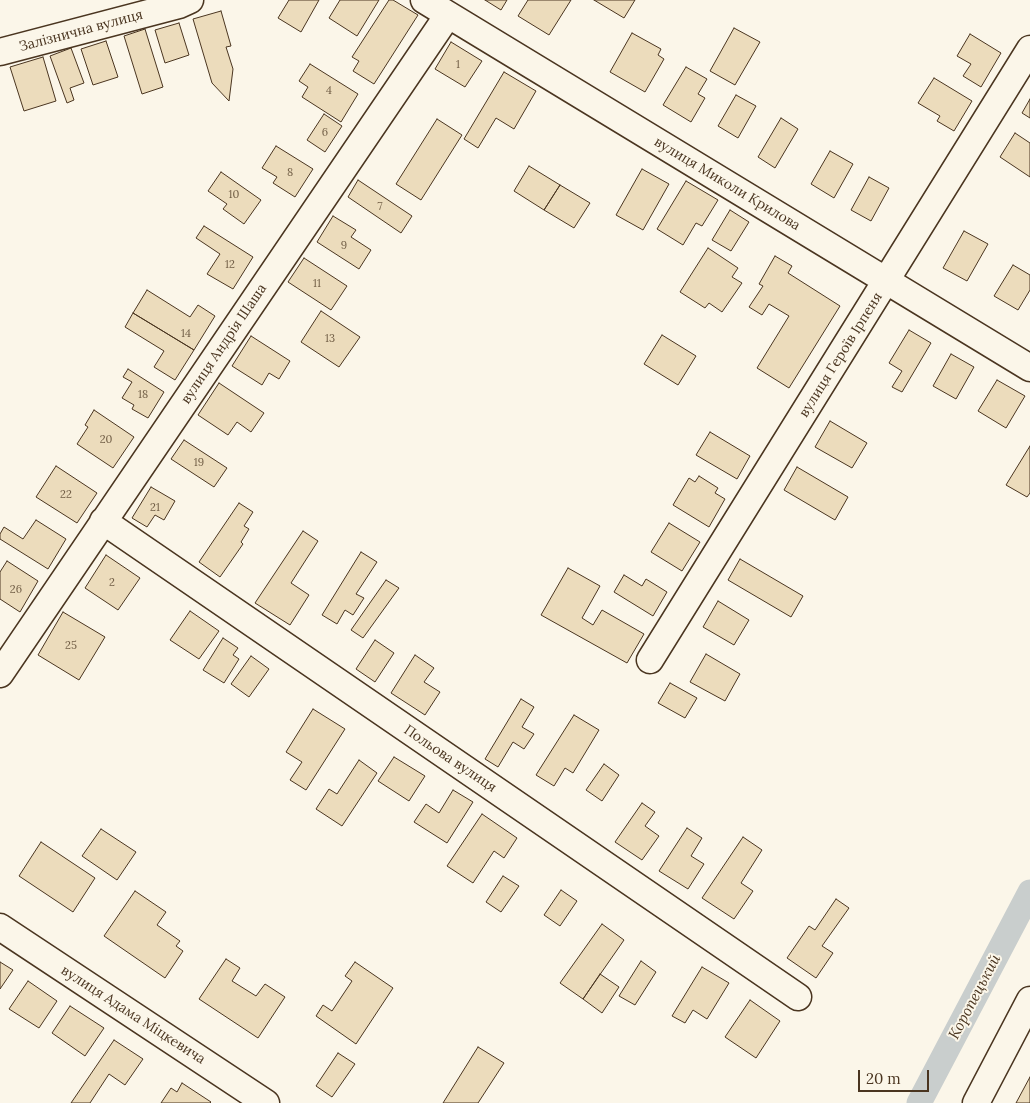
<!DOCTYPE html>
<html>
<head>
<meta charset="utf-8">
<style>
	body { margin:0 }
	#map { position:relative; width:1030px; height:1103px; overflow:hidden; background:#fbf6e9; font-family:Lora,serif }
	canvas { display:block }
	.scale { position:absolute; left:858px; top:1070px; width:71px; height:22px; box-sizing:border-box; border:2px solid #4a3520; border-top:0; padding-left:6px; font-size:15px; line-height:18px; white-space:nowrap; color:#4a3520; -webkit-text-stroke:4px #fbf6e9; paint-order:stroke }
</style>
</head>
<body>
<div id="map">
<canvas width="1030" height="1103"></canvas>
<div class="scale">20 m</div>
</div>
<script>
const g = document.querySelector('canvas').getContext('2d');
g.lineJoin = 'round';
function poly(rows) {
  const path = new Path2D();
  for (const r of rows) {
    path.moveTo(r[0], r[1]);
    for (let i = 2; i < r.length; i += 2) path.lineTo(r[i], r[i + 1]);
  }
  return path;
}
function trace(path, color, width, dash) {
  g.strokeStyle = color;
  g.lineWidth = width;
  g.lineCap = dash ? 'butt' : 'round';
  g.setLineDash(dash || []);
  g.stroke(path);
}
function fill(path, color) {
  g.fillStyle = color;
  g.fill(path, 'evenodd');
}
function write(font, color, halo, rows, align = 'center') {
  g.font = font + ' Lora,serif';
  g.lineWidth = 4;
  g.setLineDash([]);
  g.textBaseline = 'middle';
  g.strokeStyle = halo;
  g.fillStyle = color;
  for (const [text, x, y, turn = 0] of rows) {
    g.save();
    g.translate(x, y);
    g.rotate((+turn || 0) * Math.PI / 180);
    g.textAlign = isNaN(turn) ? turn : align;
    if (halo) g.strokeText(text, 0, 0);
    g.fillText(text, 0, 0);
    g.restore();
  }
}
trace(poly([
	[919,1103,1030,892]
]), '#c9cecd', 25);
const building = poly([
	[289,0,319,0,301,32,278,18,289,0],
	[340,0,379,0,357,36,329,18,340,0],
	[389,0,393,0,418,15,374,84,353,71,359,61,352,57,389,0],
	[485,0,507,0,501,10,485,0],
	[528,0,571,0,549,35,518,16,528,0],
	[594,0,635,0,624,18,594,0],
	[221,11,231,46,226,47,233,69,229,101,212,83,193,19,221,11],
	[179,23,189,55,165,63,155,30,179,23],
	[734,28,760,42,735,85,710,71,734,28],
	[145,29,163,87,142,94,124,36,145,29],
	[632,33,661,49,658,55,664,59,645,92,610,72,632,33],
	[970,34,1001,53,981,87,963,76,971,64,957,56,970,34],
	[106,41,118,77,93,85,81,49,106,41],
	[451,42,482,61,465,87,435,69,451,42],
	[71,48,84,83,70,88,74,100,67,103,50,56,71,48],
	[43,57,56,101,24,111,10,67,43,57],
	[310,64,358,94,341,122,302,97,308,87,299,81,310,64],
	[686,67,707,79,698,94,705,98,691,122,663,105,686,67],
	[504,72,536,91,514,129,496,118,478,148,464,139,504,72],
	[934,78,972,101,954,131,937,121,940,116,918,103,934,78],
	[736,95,756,106,738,138,718,126,736,95],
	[1030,99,1030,118,1022,113,1030,99],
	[324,114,342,126,325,152,307,140,324,114],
	[781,118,798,129,775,168,758,157,781,118],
	[437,119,462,135,421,200,396,184,437,119],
	[1015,133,1030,143,1030,177,1000,157,1015,133],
	[276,146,313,169,295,197,273,183,277,177,262,168,276,146],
	[830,151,853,164,834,198,811,184,830,151],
	[529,166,560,185,544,210,514,191,529,166],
	[642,169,669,184,643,230,616,215,642,169],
	[221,172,261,200,244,224,223,209,227,204,208,191,221,172],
	[869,177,889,188,871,221,851,210,869,177],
	[358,180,412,216,401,233,348,197,358,180],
	[686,181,718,200,702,226,696,223,683,245,657,229,686,181],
	[560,185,590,203,574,228,544,210,560,185],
	[730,210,749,222,731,251,712,240,730,210],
	[333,216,356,230,351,237,371,250,359,269,317,242,333,216],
	[204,226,253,257,233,289,207,274,220,254,196,238,204,226],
	[964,231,988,244,967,281,943,268,964,231],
	[708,248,738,268,732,277,742,283,722,312,709,303,705,308,680,292,708,248],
	[775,256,792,266,788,273,840,306,789,388,757,368,789,316,769,304,762,315,749,307,763,286,759,284,775,256],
	[304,258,347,286,331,310,288,282,304,258],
	[1013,265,1030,275,1030,290,1018,310,994,296,1013,265],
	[147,290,190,317,198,305,215,316,194,350,133,313,147,290],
	[321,311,360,337,339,367,301,342,321,311],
	[133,313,194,350,175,380,154,367,164,351,125,327,133,313],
	[909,330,931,343,902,392,892,387,902,371,889,363,909,330],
	[662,335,696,356,678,385,644,364,662,335],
	[251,336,290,361,279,379,269,373,262,385,232,366,251,336],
	[951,354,974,367,956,399,933,386,951,354],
	[128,369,164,392,148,418,132,409,134,405,122,398,132,382,123,377,128,369],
	[997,380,1025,396,1006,428,978,411,997,380],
	[219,383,264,413,251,432,237,422,228,435,198,415,219,383],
	[94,410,134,437,113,468,77,444,88,427,85,425,94,410],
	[830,421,867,443,852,468,815,447,830,421],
	[710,432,750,456,737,479,696,455,710,432],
	[184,440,227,468,214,487,171,459,184,440],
	[1030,446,1030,493,1027,497,1006,485,1030,446],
	[56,466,97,493,77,523,36,497,56,466],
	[797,467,848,497,835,520,784,490,797,467],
	[699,476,718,488,715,493,725,499,709,527,673,505,689,478,695,482,699,476],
	[151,487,175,501,164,520,155,515,147,527,132,518,151,487],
	[239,503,253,512,244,526,249,529,241,542,243,544,220,577,199,562,239,503],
	[36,520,66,539,48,569,0,539,0,534,4,527,23,539,36,520],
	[669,523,700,542,682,571,651,552,669,523],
	[303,531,318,541,291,583,309,595,290,625,255,603,303,531],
	[361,552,377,562,356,594,364,598,353,615,345,610,337,624,322,615,361,552],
	[106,555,140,578,118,610,85,588,106,555],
	[740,559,803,596,791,617,728,580,740,559],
	[7,561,38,581,20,612,0,599,0,572,7,561],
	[568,568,600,586,582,618,593,625,602,610,644,634,627,663,541,615,568,568],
	[624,575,642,586,646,579,667,592,653,616,614,592,624,575],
	[386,580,399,588,363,638,351,630,386,580],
	[718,601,749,620,734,645,703,627,718,601],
	[190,611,219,631,199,659,170,640,190,611],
	[63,612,105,637,79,680,38,655,63,612],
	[223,638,238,648,233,655,239,659,224,683,203,670,223,638],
	[375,640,394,653,375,682,356,669,375,640],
	[706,654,740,674,725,701,690,682,706,654],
	[415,655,434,668,424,682,440,692,425,715,391,693,415,655],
	[251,656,269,669,249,697,231,684,251,656],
	[670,683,697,698,685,718,658,703,670,683],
	[521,699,534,707,522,727,534,734,524,749,513,742,498,767,485,759,521,699],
	[313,709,345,729,306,790,290,780,302,762,286,752,313,709],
	[574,715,599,730,573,773,565,768,554,786,536,775,574,715],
	[394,757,425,776,409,801,378,781,394,757],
	[359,760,377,773,342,826,316,809,329,789,337,794,359,760],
	[604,764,619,775,602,801,586,790,604,764],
	[453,790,473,802,447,843,414,822,426,804,439,813,453,790],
	[642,803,655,812,645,826,659,836,642,860,615,842,642,803],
	[482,814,517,838,504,858,494,851,473,883,447,866,482,814],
	[687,828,702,838,691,856,704,864,688,889,659,871,687,828],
	[101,829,136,852,117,880,82,856,101,829],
	[743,837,762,850,741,883,753,891,734,919,702,898,743,837],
	[41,842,95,878,73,912,19,876,41,842],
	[503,876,519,886,501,912,486,902,503,876],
	[561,890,577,901,560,926,544,915,561,890],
	[135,891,166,912,157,925,180,941,176,946,183,951,165,978,104,936,135,891],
	[836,899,849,908,822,946,833,953,816,978,787,958,809,926,815,930,836,899],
	[602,924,624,940,583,999,560,983,602,924],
	[226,959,240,968,232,981,256,996,265,984,285,997,258,1038,199,999,226,959],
	[641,961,656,972,635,1005,619,996,641,961],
	[0,962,13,970,0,989,0,962],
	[355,962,393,988,356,1044,316,1016,323,1005,332,1011,352,981,345,976,355,962],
	[702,967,729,983,707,1019,693,1010,685,1023,672,1016,702,967],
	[600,974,619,987,602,1013,583,999,600,974],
	[28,981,57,1001,39,1028,9,1009,28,981],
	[750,1000,780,1021,756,1058,725,1037,750,1000],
	[70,1006,104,1028,85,1056,52,1033,70,1006],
	[114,1040,143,1059,125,1085,109,1074,90,1103,71,1103,114,1040],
	[478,1047,504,1063,478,1103,443,1103,478,1047],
	[338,1053,355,1064,332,1097,316,1086,338,1053],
	[1030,1077,1030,1103,1016,1103,1030,1077],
	[182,1083,211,1102,210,1103,161,1103,171,1088,177,1092,182,1083]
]);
fill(building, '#ecdcbc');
trace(building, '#4a3520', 1);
const minor = poly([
	[424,0,1030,368],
	[0,52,179,5,190,0],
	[103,521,798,997],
	[650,660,1030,49],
	[0,674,448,15],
	[0,927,266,1103],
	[976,1103,1030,1000]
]);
trace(minor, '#4a3520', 29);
trace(minor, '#fbf6e9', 26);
write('11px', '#725f47', null, [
	["1",458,65],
	["4",329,91],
	["6",325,133],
	["8",290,173],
	["10",234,195],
	["7",380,207],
	["9",344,246],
	["12",230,265],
	["11",317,284],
	["14",186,334],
	["13",330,339],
	["18",143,395],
	["20",106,440],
	["19",199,463],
	["22",66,495],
	["21",155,508],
	["2",112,583],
	["26",16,590],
	["25",71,646]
]);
write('14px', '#4a3520', '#fbf6e9', [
	["Залізнична вулиця",81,31,-15],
	["вулиця Миколи Крилова",727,184,31],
	["вулиця Андрія Шаша",224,344,-56],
	["вулиця Героїв Ірпеня",841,355,-58],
	["Польова вулиця",450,759,34],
	["вулиця Адама Міцкевича",133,1015,33]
]);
write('italic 15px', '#4a3520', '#fbf6e9', [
	["Коропецький",975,997,-62]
]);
</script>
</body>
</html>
